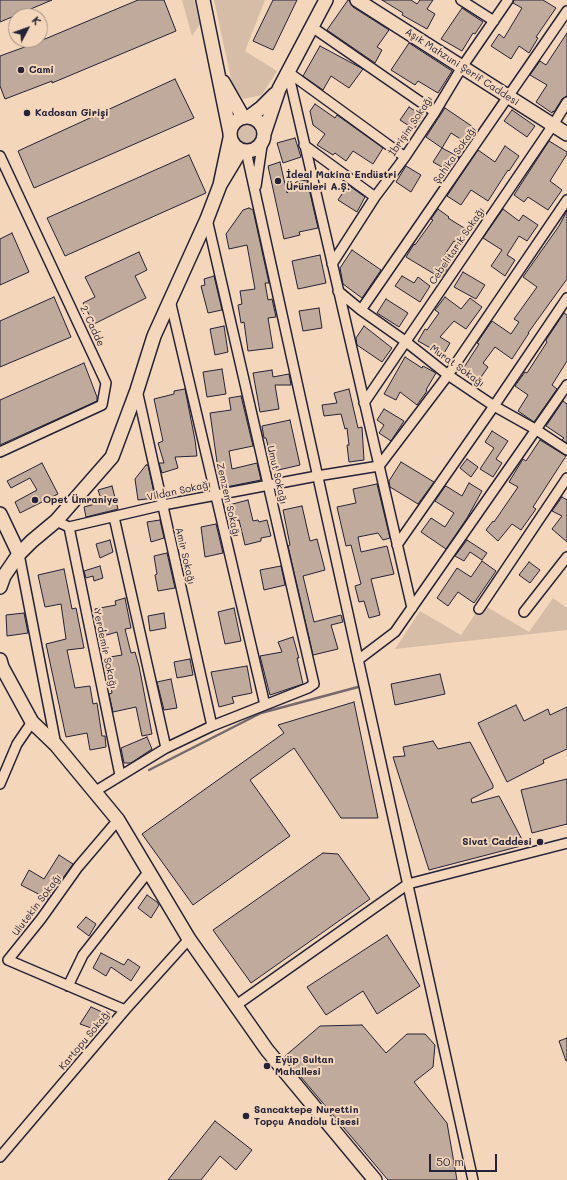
<!DOCTYPE html>
<html>
<head>
<meta charset="utf-8">
<style>
	body { margin:0 }
	#map { position:relative; width:567px; height:1180px; overflow:hidden; background:#f4d7ba; font-family:Mali,sans-serif }
	canvas { display:block }
	.north { position:absolute; left:8px; top:8px; width:40px; height:40px; box-sizing:border-box; background:#f4d7ba; border:1px solid #a08f87; border-radius:50%; rotate:49deg; font-size:11px; font-weight:700; line-height:16px; text-align:center; color:#22223b }
	.north::after { content:''; display:block; margin:auto; width:14px; height:18px; background:#22223b; clip-path:polygon(50% 0,100% 100%,50% 72%,0 100%) }
	.scale { position:absolute; left:429px; top:1154px; width:68px; height:18px; box-sizing:border-box; border:2px solid #22223b; border-top:0; padding-left:5px; font-size:12px; line-height:14px; white-space:nowrap; color:#22223b; -webkit-text-stroke:3px #f4d7ba; paint-order:stroke }
</style>
</head>
<body>
<div id="map">
<canvas width="567" height="1180"></canvas>
<div class="north">K</div>
<div class="scale">50 m</div>
</div>
<script>
const g = document.querySelector('canvas').getContext('2d');
g.lineJoin = 'round';
function fill(path, color) {
  g.fillStyle = color;
  g.fill(path, 'evenodd');
}
function poly(rows) {
  const path = new Path2D();
  for (const r of rows) {
    if (r.length === 3) {
      path.moveTo(r[0] + r[2], r[1]);
      path.arc(r[0], r[1], r[2], 0, 2 * Math.PI);
      continue;
    }
    path.moveTo(r[0], r[1]);
    for (let i = 2; i < r.length; i += 2) path.lineTo(r[i], r[i + 1]);
  }
  return path;
}
function trace(path, color, width, dash) {
  g.strokeStyle = color;
  g.lineWidth = width;
  g.lineCap = dash ? 'butt' : 'round';
  g.setLineDash(dash || []);
  g.stroke(path);
}
function write(font, color, halo, rows, align = 'center') {
  g.font = font + ' Mali,sans-serif';
  g.lineWidth = 4;
  g.setLineDash([]);
  g.textBaseline = 'middle';
  g.strokeStyle = halo;
  g.fillStyle = color;
  for (const [text, x, y, turn = 0] of rows) {
    g.save();
    g.translate(x, y);
    g.rotate((+turn || 0) * Math.PI / 180);
    g.textAlign = isNaN(turn) ? turn : align;
    if (halo) g.strokeText(text, 0, 0);
    g.fillText(text, 0, 0);
    g.restore();
  }
}
fill(poly([
	[182,0,194,0,200,24,192,36],
	[214,0,265,0,245,51,277,71,262,95,243,99,232,83],
	[247,134,12],
	[553,598,567,608,567,630,395,649,420,611,461,635,482,604,529,632]
]), '#d6bda7');
trace(poly([
	[149,770,261,713,358,687]
]), '#75696d', 2.5);
const building = poly([
	[0,0,52,0,0,22,0,0],
	[138,0,164,0,176,31,52,83,52,81,5,99,0,86,0,56,33,44,138,0],
	[273,0,297,0,273,50,253,41,273,0],
	[348,0,349,0,353,7,389,30,377,47,382,50,375,63,327,30,348,0],
	[382,0,411,0,417,4,420,0,433,0,427,9,435,14,427,29,402,15,403,13,382,0],
	[514,0,543,0,556,8,536,37,538,38,529,53,519,46,511,59,491,46,499,34,504,38,522,8,513,3,514,0],
	[462,8,483,22,475,34,473,33,462,51,441,39,462,8],
	[567,33,567,96,562,99,554,112,553,111,552,113,536,102,547,85,530,75,540,61,546,65,567,33],
	[409,43,452,71,438,93,418,81,415,85,391,70,409,43],
	[320,46,363,69,349,88,331,76,323,90,303,76,320,46],
	[175,79,194,118,34,188,18,151,175,79],
	[315,104,335,118,337,115,383,148,373,164,353,151,346,161,335,153,333,155,317,145,325,134,313,125,310,111,315,104],
	[409,107,423,116,414,129,400,120,409,107],
	[445,108,476,129,467,143,451,133,442,148,426,137,445,108],
	[512,110,535,126,527,137,504,121,512,110],
	[295,138,301,157,283,163,277,143,295,138],
	[549,141,567,152,567,154,550,181,562,190,548,210,528,197,524,202,514,195,549,141],
	[505,146,519,156,509,171,508,170,488,201,471,190,461,205,447,196,478,150,495,162,505,146],
	[442,148,459,157,449,171,433,162,442,148],
	[189,155,206,193,65,256,47,218,189,155],
	[280,162,287,193,296,182,307,180,318,228,299,232,300,235,284,239,268,166,280,162],
	[406,166,421,175,411,192,396,182,406,166],
	[348,185,365,197,357,212,338,200,348,185],
	[249,208,253,210,269,283,265,283,268,300,272,299,276,317,268,318,273,348,248,351,244,322,241,323,238,305,242,304,240,291,255,289,247,245,229,249,226,234,243,210,249,208],
	[438,209,449,217,448,218,469,231,460,244,454,241,441,260,449,266,441,278,406,257,414,244,415,245,433,220,431,219,438,209],
	[503,209,519,221,523,215,538,225,527,241,519,236,507,255,515,260,505,276,491,266,502,250,483,238,503,209],
	[567,211,567,279,528,333,529,333,512,359,495,347,483,363,488,367,477,383,461,372,479,344,477,343,492,321,511,334,519,322,514,319,537,287,523,277,559,226,567,211],
	[12,233,29,272,0,285,0,239,12,233],
	[352,250,381,270,362,298,343,284,340,268,352,250],
	[139,252,147,270,135,276,146,298,94,324,83,303,95,297,85,277,139,252],
	[320,255,326,283,298,289,292,261,320,255],
	[463,272,485,285,476,299,454,287,463,272],
	[214,276,222,310,208,313,201,286,205,285,204,279,214,276],
	[402,276,414,283,418,277,430,286,420,302,395,286,402,276],
	[54,297,71,337,0,367,0,321,54,297],
	[445,297,461,309,470,298,482,307,466,329,454,321,440,337,450,343,443,355,418,341,425,329,427,330,439,313,435,310,445,297],
	[386,299,408,313,399,327,377,313,386,299],
	[319,308,322,328,303,331,299,311,319,308],
	[564,313,567,315,567,361,552,385,557,389,534,422,518,411,528,395,515,386,525,372,527,373,547,342,546,340,564,313],
	[224,326,228,352,215,355,210,329,224,326],
	[364,326,392,348,382,362,357,345,356,338,364,326],
	[405,357,422,368,423,366,436,373,426,390,427,391,417,405,400,392,396,400,384,394,405,357],
	[84,363,97,397,97,401,0,445,0,400,84,363],
	[222,369,226,394,207,397,203,372,222,369],
	[272,370,273,377,289,374,291,385,275,385,279,409,260,412,253,373,272,370],
	[185,389,195,440,197,456,175,457,178,468,162,473,159,463,164,463,158,443,163,441,154,399,174,394,174,391,185,389],
	[349,389,358,428,362,427,364,460,349,462,347,445,349,445,347,428,345,429,341,414,324,416,322,405,337,403,334,393,349,389],
	[241,396,253,446,229,451,232,469,257,463,261,480,226,487,221,468,218,469,210,413,231,410,229,398,241,396],
	[563,401,567,404,567,443,562,440,564,438,546,426,563,401],
	[384,409,404,421,391,441,379,433,384,425,377,420,384,409],
	[290,420,300,465,274,471,266,438,264,438,262,426,290,420],
	[492,431,508,441,496,459,502,463,493,477,480,469,494,448,485,442,492,431],
	[540,440,566,456,533,507,536,509,521,530,512,524,498,541,486,530,493,521,494,522,518,487,509,482,523,459,526,461,540,440],
	[467,459,478,467,471,477,460,468,467,459],
	[401,462,434,482,418,504,390,487,389,481,401,462],
	[42,463,58,494,20,513,15,502,37,490,30,478,11,488,7,481,42,463],
	[146,465,148,465,155,498,138,500,135,479,146,465],
	[469,483,482,491,467,518,446,549,421,532,431,518,445,527,454,513,435,501,444,488,446,486,462,496,469,483],
	[377,484,390,538,383,540,378,533,358,537,361,552,387,546,394,574,371,579,380,615,369,618,364,601,359,602,355,586,361,584,351,545,346,546,337,507,356,503,353,489,377,484],
	[112,486,118,509,86,517,84,507,102,502,98,490,112,486],
	[562,497,567,500,567,542,552,529,562,516,552,511,562,497],
	[248,500,253,521,258,520,259,522,267,520,271,536,261,538,261,541,245,545,239,520,233,522,229,505,248,500],
	[302,506,310,541,317,539,325,570,303,576,314,622,341,615,343,622,331,625,338,649,313,655,288,546,290,545,283,510,302,506],
	[160,520,164,538,151,542,147,522,160,520],
	[216,524,223,553,205,557,201,527,216,524],
	[110,540,113,552,100,558,96,544,110,540],
	[467,540,487,553,482,560,470,552,464,561,455,556,467,540],
	[167,553,175,588,158,591,155,575,157,574,154,556,167,553],
	[482,561,496,571,474,603,458,592,448,606,437,598,457,568,471,577,482,561],
	[529,562,540,570,530,583,519,575,529,562],
	[100,566,103,578,94,581,93,576,86,578,84,571,100,566],
	[281,566,285,585,264,590,260,570,281,566],
	[64,569,72,609,76,608,84,648,67,650,75,688,90,686,93,704,97,703,102,736,105,736,106,747,90,750,87,733,66,737,46,644,66,639,61,604,45,607,38,575,64,569],
	[125,598,131,628,125,629,131,653,135,652,139,666,152,734,142,736,136,707,113,712,109,694,112,693,108,671,107,671,104,658,122,655,117,632,100,637,95,609,116,605,115,601,125,598],
	[234,608,241,641,225,644,218,612,234,608],
	[24,613,28,633,7,636,6,615,24,613],
	[164,613,166,628,150,631,148,616,164,613],
	[293,637,299,658,297,658,303,684,270,695,260,656,282,652,278,642,293,637],
	[190,659,193,675,177,678,174,662,190,659],
	[247,666,252,693,232,697,234,703,219,707,211,672,247,666],
	[440,674,445,694,395,705,391,684,440,674],
	[171,679,177,708,164,710,157,682,171,679],
	[354,702,378,818,341,818,294,748,250,780,290,836,193,905,142,834,284,733,278,725,354,702],
	[516,705,524,721,548,709,550,715,567,707,567,749,543,760,544,763,507,782,478,723,516,705],
	[147,737,152,749,131,763,124,763,121,748,147,737],
	[433,741,438,749,470,742,493,785,493,788,471,799,472,803,499,796,525,845,429,870,393,757,405,756,403,747,433,741],
	[567,779,567,824,532,833,521,790,567,779],
	[323,853,338,854,370,899,251,983,213,930,323,853],
	[59,855,73,864,48,899,21,885,29,870,44,879,59,855],
	[147,895,157,902,159,905,151,918,138,908,147,895],
	[86,917,96,924,89,936,77,927,86,917],
	[387,935,420,986,377,1014,363,991,326,1015,307,987,387,935],
	[101,953,124,965,128,959,140,967,131,981,111,967,106,976,93,968,101,953],
	[91,1007,102,1012,94,1029,80,1024,91,1007],
	[362,1025,386,1053,407,1034,425,1034,435,1045,433,1067,414,1082,447,1123,457,1180,388,1180,284,1057,320,1026,362,1025],
	[567,1038,567,1061,566,1061,559,1041,567,1038],
	[215,1121,252,1150,236,1170,220,1156,201,1180,168,1180,215,1121]
]);
fill(building, '#c0aa9b');
trace(building, '#22223b', 1);
const street = poly([
	[461,0,494,21],
	[312,27,435,112],
	[288,72,412,608],
	[288,72,405,157],
	[304,145,375,197],
	[246,151,473,1180],
	[0,156,106,383,102,405,0,452],
	[256,186,263,139],
	[332,264,375,197,405,157,435,112,462,67,508,0],
	[338,291,361,310,405,341,448,375,494,406,535,429,567,450],
	[170,300,265,705],
	[361,310,567,11],
	[137,390,212,726],
	[364,403,553,125,567,102],
	[114,517,166,748],
	[56,521,69,527,163,505,317,476,379,466,448,375,567,200],
	[69,527,120,775],
	[397,545,494,406,567,298],
	[19,554,56,745],
	[479,609,567,478],
	[524,612,567,557],
	[358,660,395,632,567,385],
	[0,784,17,744,32,722],
	[94,792,166,748,212,726,308,688,314,684,207,219],
	[118,820,78,867,41,919,8,960,125,1010],
	[68,986,83,955,149,871],
	[235,1006,408,884,567,843],
	[0,1157,125,1010,189,939]
]);
const secondary = poly([
	[203,0,230,133],
	[357,0,567,134],
	[223,82,243,117],
	[249,117,261,108,275,94],
	[247,134,17],
	[264,134,279,89,326,0],
	[230,138,220,185,241,150],
	[0,514,19,554],
	[0,587,4,576,19,554,32,541,56,521,112,457,137,390,154,336,207,219,220,185],
	[0,660,2,667,32,722,56,745,118,820,189,939,267,1050,375,1180]
]);
trace(street, '#22223b', 12);
trace(secondary, '#22223b', 16);
trace(street, '#f4d7ba', 9);
trace(secondary, '#f4d7ba', 13);
for (const [x, y, r, color] of [
	[21,70,4,"#22223b"],
	[27,113,4,"#22223b"],
	[278,181,4,"#22223b"],
	[35,500,4,"#22223b"],
	[540,842,4,"#22223b"],
	[267,1066,4,"#22223b"],
	[246,1116,4,"#22223b"]
]) {
  const dot = new Path2D();
  dot.arc(x, y, r, 0, 2 * Math.PI);
  g.fillStyle = color;
  g.fill(dot);
  trace(dot, '#f4d7ba', 1.5);
}
write('10px', '#22223b', '#f4d7ba', [
	["Aşık Mahzuni Şerif Caddesi",462,67,33],
	["İbrişim Sokağı",411,126,-56],
	["Şahika Sokağı",455,155,-55],
	["Cebelitarık Sokağı",457,246,-56],
	["2. Cadde",92,326,65],
	["Murat Sokağı",457,366,36],
	["Umut Sokağı",277,475,77],
	["Vildan Sokağı",179,491,-12],
	["Zemzem Sokağı",228,500,77],
	["Amir Sokağı",185,556,77],
	["Yerdemir Sokağı",105,649,78],
	["Ulutekin Sokağı",37,905,-53],
	["Kartopu Sokağı",85,1040,-50]
]);
write('bold 10px', '#22223b', '#f4d7ba', [
	["Cami",29,70],
	["Kadosan Girişi",35,113],
	["İdeal Makina Endüstri",286,175],
	["Ürünleri A.Ş.",286,187],
	["Opet Ümraniye",43,500],
	["Sivat Caddesi",532,842,"right"],
	["Eyüp Sultan",275,1060],
	["Mahallesi",275,1072],
	["Sancaktepe Nurettin",254,1110],
	["Topçu Anadolu Lisesi",254,1122]
], 'left');
</script>
</body>
</html>
